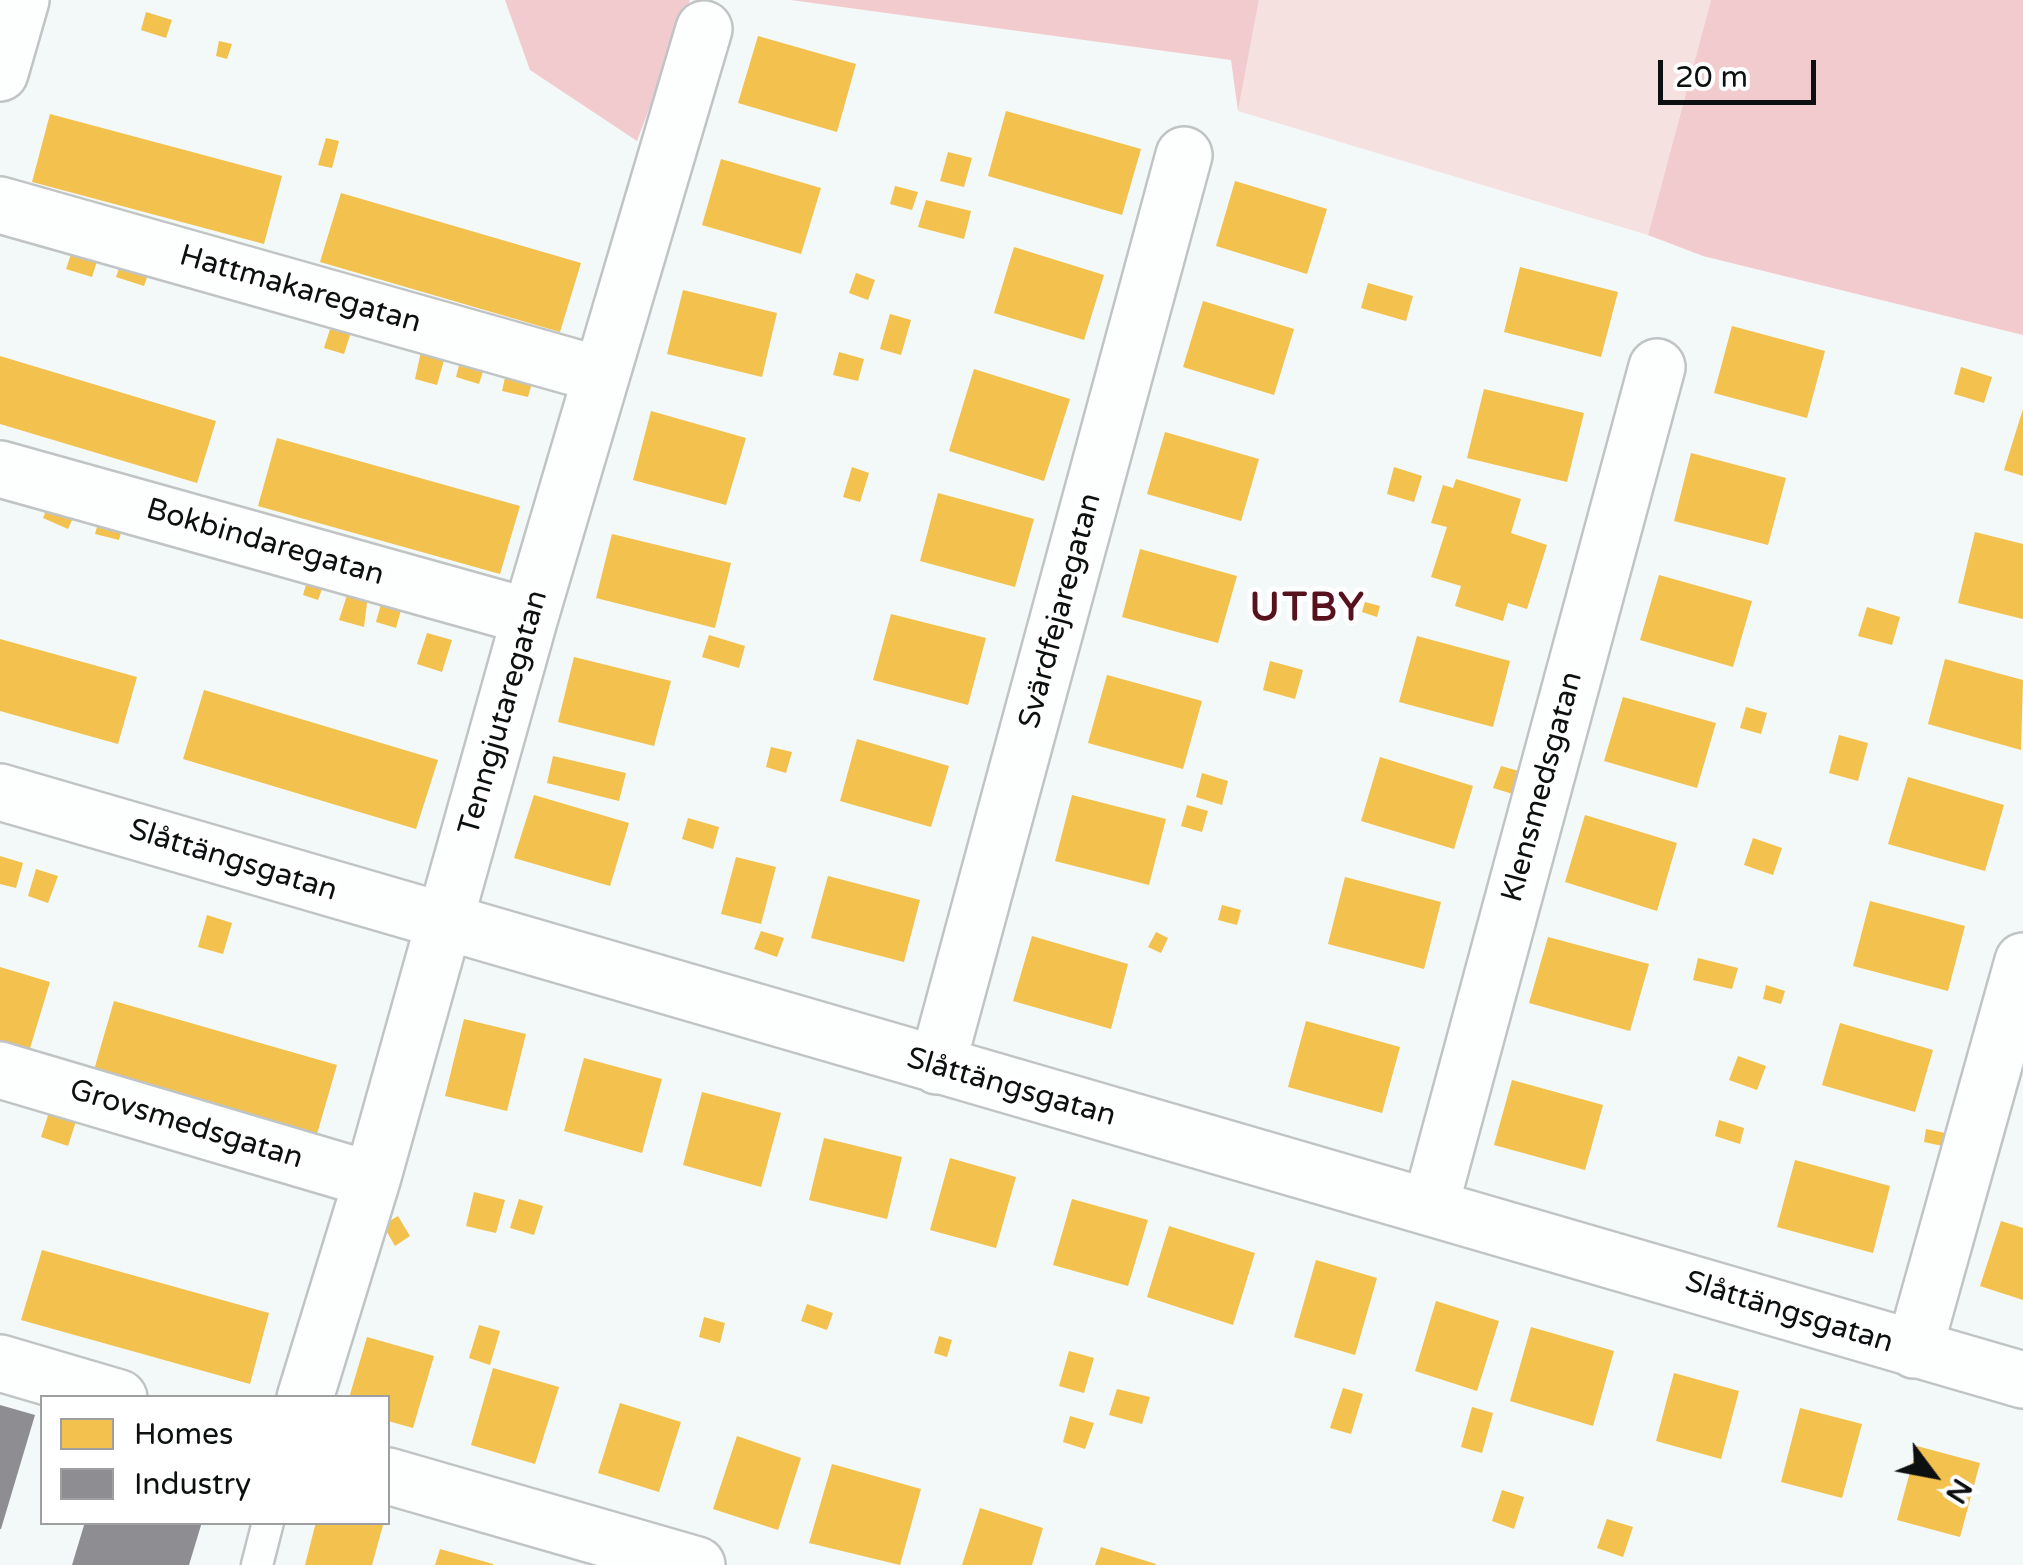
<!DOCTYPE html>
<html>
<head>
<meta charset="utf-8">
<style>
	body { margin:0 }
	#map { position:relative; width:2023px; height:1565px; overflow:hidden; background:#f3f8f8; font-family:"Varela Round",sans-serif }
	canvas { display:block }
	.legend { position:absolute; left:40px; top:1395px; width:350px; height:130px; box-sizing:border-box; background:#fff; border:2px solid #9e9f9f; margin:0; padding:12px 18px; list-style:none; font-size:30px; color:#0c1010 }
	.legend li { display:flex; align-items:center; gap:20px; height:50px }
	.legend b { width:50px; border:2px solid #9e9f9f }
	.north { position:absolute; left:1883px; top:1425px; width:100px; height:100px; -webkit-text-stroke:8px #fff; paint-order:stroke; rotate:122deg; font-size:28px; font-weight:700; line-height:40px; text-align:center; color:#0c1010 }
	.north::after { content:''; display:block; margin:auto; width:35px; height:45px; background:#0c1010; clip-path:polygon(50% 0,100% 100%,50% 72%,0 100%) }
	.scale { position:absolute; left:1658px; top:60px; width:158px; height:45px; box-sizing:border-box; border:5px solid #0c1010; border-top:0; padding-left:12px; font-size:30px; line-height:35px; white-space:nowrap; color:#0c1010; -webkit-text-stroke:8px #fff; paint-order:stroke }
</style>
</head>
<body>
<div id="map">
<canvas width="2023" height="1565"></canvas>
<ul class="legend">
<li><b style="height:28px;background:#f2c14e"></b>Homes</li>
<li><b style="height:28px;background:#8d8d92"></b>Industry</li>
</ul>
<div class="north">N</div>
<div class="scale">20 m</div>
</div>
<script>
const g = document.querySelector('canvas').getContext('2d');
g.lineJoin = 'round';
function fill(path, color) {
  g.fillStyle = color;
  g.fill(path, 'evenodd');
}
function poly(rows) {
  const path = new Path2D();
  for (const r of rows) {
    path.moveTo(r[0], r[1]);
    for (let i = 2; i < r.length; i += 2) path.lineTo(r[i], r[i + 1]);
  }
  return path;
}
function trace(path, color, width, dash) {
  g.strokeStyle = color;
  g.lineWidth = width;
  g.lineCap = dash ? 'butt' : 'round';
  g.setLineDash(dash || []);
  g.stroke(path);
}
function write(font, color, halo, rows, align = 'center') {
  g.font = font + ' "Varela Round",sans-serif';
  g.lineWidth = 10;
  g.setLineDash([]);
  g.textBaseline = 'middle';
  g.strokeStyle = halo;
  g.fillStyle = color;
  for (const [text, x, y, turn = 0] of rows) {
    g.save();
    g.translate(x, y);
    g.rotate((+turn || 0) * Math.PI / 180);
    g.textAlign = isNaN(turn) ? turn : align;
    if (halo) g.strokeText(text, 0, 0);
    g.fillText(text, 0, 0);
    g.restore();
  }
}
fill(poly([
	[1259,0,1711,0,1648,235,1238,111]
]), '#f6e1e1');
fill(poly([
	[505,0,690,0,637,141,530,70],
	[791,0,1259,0,1238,111,1231,60],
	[1711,0,2023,0,2023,335,1703,256,1648,235]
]), '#f2cbce');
fill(poly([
	[146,12,172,20,166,38,141,30],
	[758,36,856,64,837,132,738,103],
	[219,41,232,44,227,59,216,56],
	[1006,111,1141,149,1122,215,988,176],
	[50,114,282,176,264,244,32,182],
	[326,138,339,141,332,168,318,165],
	[948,152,972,158,964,187,940,181],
	[721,159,821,188,801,254,702,225],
	[1235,181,1327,209,1307,274,1216,246],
	[895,186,918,192,912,210,890,204],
	[341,193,581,263,560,332,320,262],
	[926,200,971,211,964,239,918,227],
	[77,237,102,245,92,277,66,269],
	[1014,247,1104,275,1084,340,994,313],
	[124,254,152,263,144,286,116,277],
	[1520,267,1618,292,1601,357,1504,332],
	[856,273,875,280,868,300,849,293],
	[1368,283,1413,296,1406,321,1361,308],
	[683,290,777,313,762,377,667,354],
	[1203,301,1294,329,1274,395,1183,367],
	[890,314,911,320,901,355,880,349],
	[332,323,352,329,344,354,324,348],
	[1732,326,1825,351,1807,418,1714,393],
	[422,347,446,353,437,385,415,379],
	[839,352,864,359,858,381,833,375],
	[0,356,216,421,197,483,0,424],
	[461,358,485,365,479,384,456,377],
	[1961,367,1992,377,1984,403,1954,394],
	[507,369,534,376,528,397,502,391],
	[974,369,1070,399,1044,481,949,451],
	[1484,389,1584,413,1567,482,1467,458],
	[2023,409,2023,476,2004,470],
	[651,411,746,438,726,505,633,480],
	[1165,432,1259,459,1241,521,1147,494],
	[277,438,520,506,500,574,258,506],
	[1691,453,1786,478,1768,545,1674,521],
	[852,467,869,473,860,502,843,497],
	[1394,467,1422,476,1414,502,1387,494],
	[1456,479,1521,499,1511,533,1547,545,1527,609,1508,603,1503,621,1455,606,1461,586,1431,577,1447,527,1431,523,1443,485,1453,488],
	[938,493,1034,519,1015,587,920,561],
	[51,498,77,509,68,529,43,518],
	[100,516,124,522,119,540,95,534],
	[1975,532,2023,544,2023,619,1958,603],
	[612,534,731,563,715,628,596,598],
	[1140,549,1237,576,1218,643,1122,617],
	[309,575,325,581,318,600,303,595],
	[1659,575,1752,601,1733,667,1640,640],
	[349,589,368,595,364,627,339,620],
	[383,597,403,603,396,628,376,622],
	[1365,602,1380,606,1377,617,1362,612],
	[1867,607,1900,617,1892,645,1858,636],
	[891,614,986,638,968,705,873,680],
	[427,633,452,640,442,672,417,664],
	[709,635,745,646,739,668,702,657],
	[1417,636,1510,661,1493,727,1399,702],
	[0,639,137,677,118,744,0,711],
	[574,657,671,681,654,746,558,722],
	[1945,659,2023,680,2021,750,1928,724],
	[1270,661,1303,670,1295,699,1263,690],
	[1107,675,1202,701,1183,769,1088,743],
	[204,690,438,760,416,829,183,759],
	[1623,697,1716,723,1697,788,1604,761],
	[1746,707,1767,713,1761,734,1740,728],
	[1839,735,1868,743,1858,781,1829,773],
	[857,739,949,766,931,827,840,801],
	[771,747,792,752,786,773,766,767],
	[553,756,626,773,619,801,547,783],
	[1380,757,1473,786,1454,849,1361,821],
	[1501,766,1533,775,1526,798,1493,788],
	[1202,773,1228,781,1222,805,1196,797],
	[1908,777,2004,805,1985,871,1888,844],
	[534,795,629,823,610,886,514,858],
	[1072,795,1166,819,1149,885,1055,861],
	[1187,805,1208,811,1202,832,1181,826],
	[1585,815,1677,843,1657,911,1565,882],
	[688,818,719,827,713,849,682,839],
	[1753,838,1782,848,1773,875,1744,865],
	[0,856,23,863,16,888,0,884],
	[736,857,776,867,761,924,721,914],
	[36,869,58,876,48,903,28,896],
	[828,876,920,900,904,962,811,938],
	[1345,877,1441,902,1424,969,1328,944],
	[1870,901,1965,926,1948,991,1853,966],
	[1222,905,1241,910,1237,925,1218,920],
	[207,915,232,923,223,954,198,947],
	[761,931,784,938,777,957,754,949],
	[1156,932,1168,938,1161,953,1148,947],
	[1032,936,1128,964,1111,1029,1013,1001],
	[1548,937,1649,964,1630,1031,1529,1003],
	[1698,958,1738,968,1732,989,1693,980],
	[0,967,50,982,28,1055,0,1047],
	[1766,985,1785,991,1781,1004,1763,999],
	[114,1001,337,1065,317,1134,94,1070],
	[464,1019,526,1034,507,1111,445,1096],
	[1306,1021,1400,1047,1382,1113,1288,1087],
	[1840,1023,1933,1050,1915,1112,1822,1085],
	[1738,1056,1766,1066,1757,1090,1729,1080],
	[584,1058,662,1079,642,1153,564,1131],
	[1512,1080,1603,1105,1585,1170,1494,1145],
	[702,1092,781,1113,761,1187,683,1165],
	[52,1103,79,1112,68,1146,41,1137],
	[1719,1120,1744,1128,1740,1144,1715,1136],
	[1926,1129,1950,1134,1947,1147,1924,1142],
	[824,1138,902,1157,887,1219,809,1200],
	[950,1158,1016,1177,996,1248,930,1230],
	[1795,1160,1890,1186,1873,1253,1777,1227],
	[474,1192,505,1200,496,1233,466,1226],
	[519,1199,543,1206,534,1235,510,1228],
	[1072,1199,1148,1220,1128,1286,1053,1265],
	[398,1216,410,1236,395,1246,383,1225],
	[2001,1221,2023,1228,2023,1300,1980,1286],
	[1169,1226,1255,1253,1233,1325,1147,1297],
	[42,1250,269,1313,250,1384,21,1320],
	[1316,1260,1377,1278,1355,1355,1294,1337],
	[1436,1301,1499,1321,1477,1391,1415,1371],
	[807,1304,833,1313,827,1330,801,1321],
	[704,1317,725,1323,720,1343,699,1337],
	[479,1325,500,1331,490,1365,469,1358],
	[1531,1327,1614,1351,1593,1426,1510,1401],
	[939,1336,952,1340,947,1357,934,1353],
	[367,1337,434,1356,413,1428,388,1421,388,1398,349,1398],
	[1069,1351,1094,1358,1084,1393,1059,1386],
	[493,1368,559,1387,535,1464,471,1445],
	[1674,1373,1739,1391,1721,1459,1656,1441],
	[1343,1388,1363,1394,1351,1434,1330,1428],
	[1117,1389,1150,1397,1142,1424,1109,1415],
	[620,1403,681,1422,659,1492,598,1473],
	[1472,1407,1493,1413,1482,1453,1461,1447],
	[1800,1408,1862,1424,1842,1498,1781,1482],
	[1070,1416,1094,1423,1085,1449,1063,1442],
	[737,1436,801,1458,778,1530,713,1509],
	[1917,1446,1980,1463,1960,1537,1897,1520],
	[832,1464,921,1489,900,1565,809,1543],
	[1502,1490,1524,1497,1514,1529,1492,1521],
	[980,1508,1043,1528,1032,1565,962,1565],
	[1607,1519,1633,1527,1623,1557,1597,1548],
	[316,1522,383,1525,372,1565,305,1565],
	[1101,1547,1156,1564,1156,1565,1095,1565],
	[440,1549,493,1564,493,1565,435,1565]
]), '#f2c14e');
fill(poly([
	[0,1405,35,1415,1,1529,0,1529],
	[85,1522,202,1522,189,1565,72,1565]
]), '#8d8d92');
const lane = poly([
	[257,1565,268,1522]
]);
const street = poly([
	[0,73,21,0],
	[0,205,601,375],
	[0,469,530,617],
	[0,792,2023,1380],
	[937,1066,1184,155],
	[0,1070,372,1180],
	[1430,1207,1657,367],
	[1914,1350,2023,961],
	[0,1363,119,1398],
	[305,1398,372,1180,530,617,704,29],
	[388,1476,697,1565]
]);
trace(lane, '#c0c4c4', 35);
trace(street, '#c0c4c4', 60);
trace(lane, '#fdfefe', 30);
trace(street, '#fdfefe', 55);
write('30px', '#0c1010', '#fff', [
	["Hattmakaregatan",300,290,16],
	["Bokbindaregatan",265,543,16],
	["Svärdfejaregatan",1061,611,-75],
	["Tenngjutaregatan",504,713,-74],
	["Klensmedsgatan",1543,787,-75],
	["Slåttängsgatan",233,861,17],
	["Slåttängsgatan",1011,1088,16],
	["Grovsmedsgatan",186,1125,17],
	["Slåttängsgatan",1789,1313,17]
]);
g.letterSpacing = '2.5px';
write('bold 40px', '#57121e', '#fff', [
	["UTBY",1308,609]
]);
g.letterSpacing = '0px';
</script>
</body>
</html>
